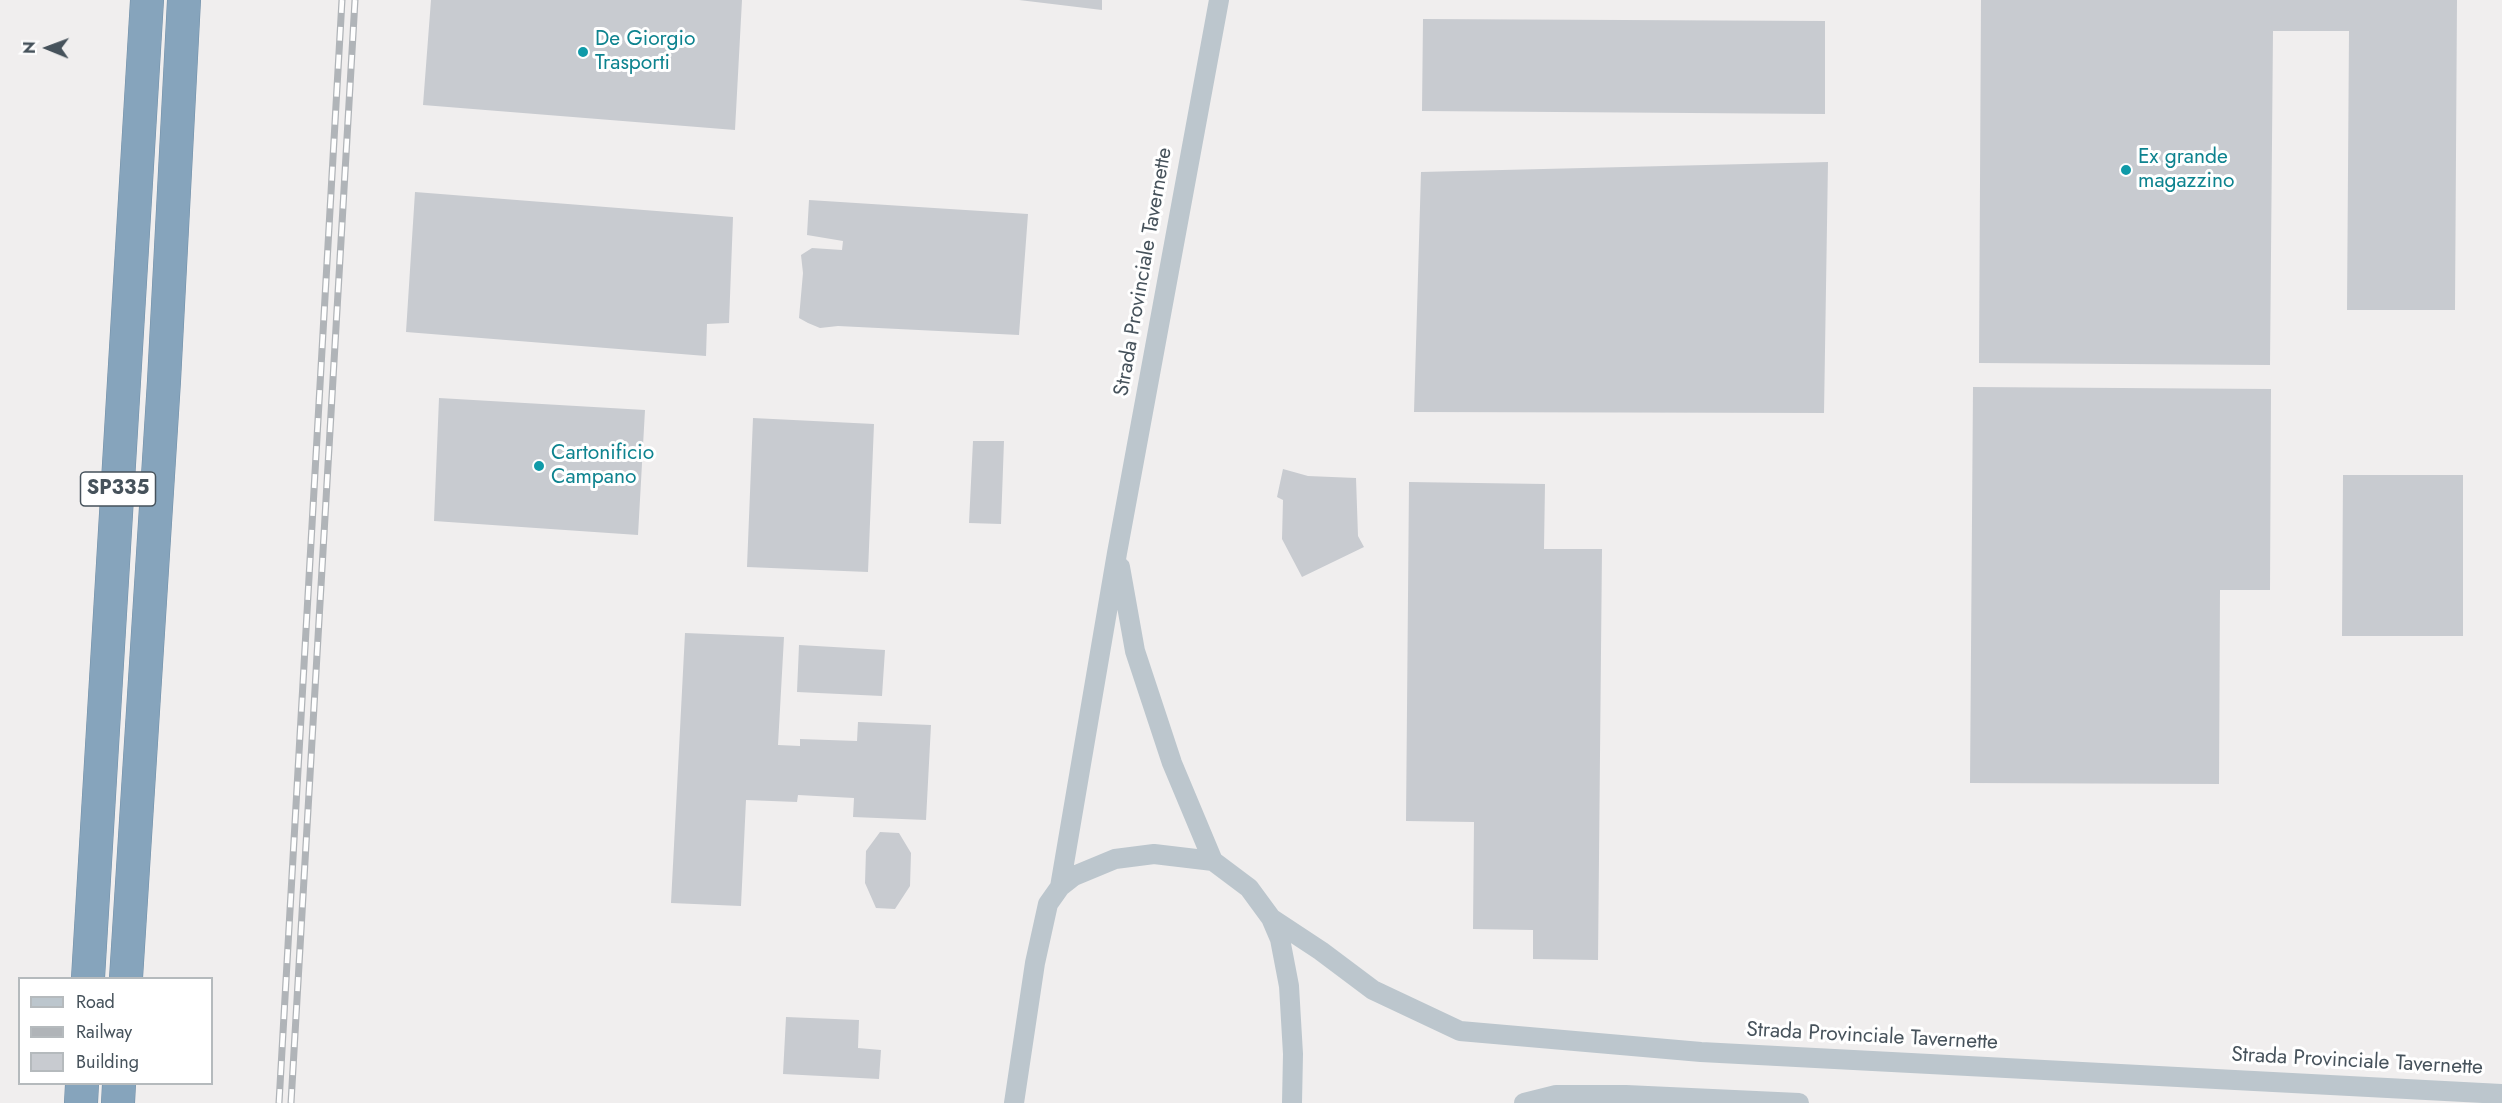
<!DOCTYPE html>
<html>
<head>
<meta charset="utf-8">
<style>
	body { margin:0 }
	#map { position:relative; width:2502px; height:1103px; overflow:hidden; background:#f0eeee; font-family:Jost,sans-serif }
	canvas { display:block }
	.legend { position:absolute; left:18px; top:977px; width:195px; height:108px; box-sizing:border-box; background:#fff; border:2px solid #b5babd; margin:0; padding:8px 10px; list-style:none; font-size:18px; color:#46525b }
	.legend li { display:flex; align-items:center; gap:12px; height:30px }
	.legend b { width:30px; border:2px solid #b5babd }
	.north { position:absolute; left:18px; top:18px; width:60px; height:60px; -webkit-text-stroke:4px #fff; paint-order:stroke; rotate:271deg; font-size:16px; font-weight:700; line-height:24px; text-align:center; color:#46525b }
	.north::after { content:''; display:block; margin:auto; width:21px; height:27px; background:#46525b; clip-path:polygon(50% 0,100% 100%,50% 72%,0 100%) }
</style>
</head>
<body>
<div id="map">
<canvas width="2502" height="1103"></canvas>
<ul class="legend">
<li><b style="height:8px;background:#bcc6cd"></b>Road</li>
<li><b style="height:8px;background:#b0b4b8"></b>Railway</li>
<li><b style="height:16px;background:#c8cbd0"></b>Building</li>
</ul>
<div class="north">N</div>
</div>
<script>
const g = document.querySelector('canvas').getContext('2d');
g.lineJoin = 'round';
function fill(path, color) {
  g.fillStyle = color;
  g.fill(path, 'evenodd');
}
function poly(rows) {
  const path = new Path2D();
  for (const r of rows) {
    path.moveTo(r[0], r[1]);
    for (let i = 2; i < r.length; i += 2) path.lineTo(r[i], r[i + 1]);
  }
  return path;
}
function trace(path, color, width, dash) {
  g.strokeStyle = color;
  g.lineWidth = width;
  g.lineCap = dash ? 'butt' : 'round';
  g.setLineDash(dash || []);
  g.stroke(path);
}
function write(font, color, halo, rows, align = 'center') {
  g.font = font + ' Jost,sans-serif';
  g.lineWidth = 6;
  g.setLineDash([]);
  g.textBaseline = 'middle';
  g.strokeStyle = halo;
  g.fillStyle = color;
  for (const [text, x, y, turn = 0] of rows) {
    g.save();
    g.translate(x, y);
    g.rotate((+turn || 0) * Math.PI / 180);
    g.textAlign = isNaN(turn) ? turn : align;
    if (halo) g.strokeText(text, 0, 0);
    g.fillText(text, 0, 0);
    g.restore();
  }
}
fill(poly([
	[431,0,742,0,735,130,423,105],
	[1019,0,1102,0,1102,10],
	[1981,0,2457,0,2455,310,2347,310,2349,31,2273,31,2270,365,1979,363],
	[1423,19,1825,21,1825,114,1422,111],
	[1828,162,1824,413,1414,412,1421,172],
	[415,192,733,217,729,323,707,324,706,356,406,332],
	[809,200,1028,214,1019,335,838,326,820,328,808,323,799,318,803,273,801,255,812,248,842,250,843,241,807,235],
	[1973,387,2271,389,2270,590,2220,590,2219,784,1970,783],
	[439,398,645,410,638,535,434,521],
	[753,418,874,424,868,572,747,567],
	[973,441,1004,441,1001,524,969,523],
	[1283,469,1308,476,1356,478,1358,536,1364,547,1302,577,1282,539,1283,500,1277,497],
	[2343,475,2463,475,2463,636,2342,636],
	[1409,482,1545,484,1544,549,1602,549,1598,960,1533,959,1533,930,1473,929,1474,822,1406,821],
	[685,633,784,637,778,745,800,746,800,739,857,741,858,722,931,725,926,820,853,817,854,798,798,795,797,802,746,800,741,906,671,903],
	[799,645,885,650,882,696,797,692],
	[880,832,899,833,911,853,910,886,895,909,876,908,865,883,866,851],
	[786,1017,859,1020,858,1048,881,1050,879,1079,783,1074]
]), '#c8cbd0');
const highway = poly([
	[88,978,147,0],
	[126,978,164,381,184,0],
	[81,1103,82,1084],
	[118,1103,119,1084]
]);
trace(highway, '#728fa7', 34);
trace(poly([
	[1120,567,1135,651,1172,763,1213,861],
	[1060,887,1117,553,1219,0],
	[1271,918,1321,951,1373,990,1460,1031,1701,1052,2502,1094],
	[1014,1103,1035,963,1048,904,1060,887,1074,876,1115,859,1154,854,1213,861,1249,888,1271,918,1280,939,1289,986,1293,1054,1292,1103],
	[1524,1103,1556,1095,1626,1095,1799,1103]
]), '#bcc6cd', 20);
trace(highway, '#86a4bc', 33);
const rail = poly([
	[279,1103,342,0],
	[291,1103,355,0]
]);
trace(rail, '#b0b4b8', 7);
trace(rail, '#fff', 4.5, [14]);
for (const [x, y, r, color] of [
	[583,52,6,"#0f9aa8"],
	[2126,170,6,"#0f9aa8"],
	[539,466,6,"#0f9aa8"]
]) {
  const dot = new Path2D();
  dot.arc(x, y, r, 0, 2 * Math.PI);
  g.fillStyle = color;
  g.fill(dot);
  trace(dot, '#fff', 2);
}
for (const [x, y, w] of [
	[118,489,75]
]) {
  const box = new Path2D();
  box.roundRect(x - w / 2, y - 17, w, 34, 4.5);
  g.fillStyle = '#fff';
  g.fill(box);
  trace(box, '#46525b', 1.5);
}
write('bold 20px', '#46525b', null, [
	["SP335",118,489]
]);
write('21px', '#0d838f', '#fff', [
	["De Giorgio",595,40],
	["Trasporti",595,64],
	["Ex grande",2138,158],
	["magazzino",2138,182],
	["Cartonificio",551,454],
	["Campano",551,478]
], 'left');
write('21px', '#46525b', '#fff', [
	["Strada Provinciale Tavernette",1144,272,-80],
	["Strada Provinciale Tavernette",1872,1037,3],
	["Strada Provinciale Tavernette",2357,1062,3]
]);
</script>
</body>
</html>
